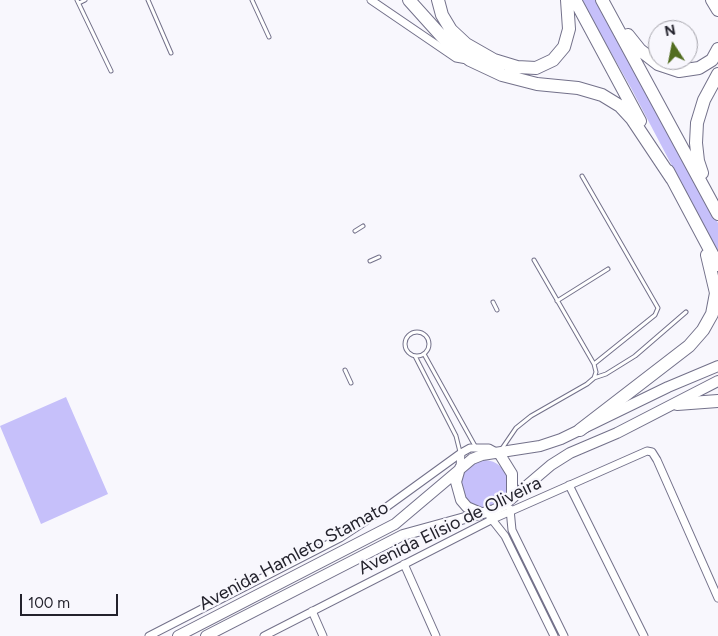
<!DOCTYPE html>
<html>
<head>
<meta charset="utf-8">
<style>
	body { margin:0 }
	#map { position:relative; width:718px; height:636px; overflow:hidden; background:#f8f7fd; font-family:Figtree,sans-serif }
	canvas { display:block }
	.north { position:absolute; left:648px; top:20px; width:50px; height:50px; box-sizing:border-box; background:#f8f7fd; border:1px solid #a3a2a9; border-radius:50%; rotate:349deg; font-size:14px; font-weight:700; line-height:20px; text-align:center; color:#23222c }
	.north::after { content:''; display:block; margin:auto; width:18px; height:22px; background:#526d20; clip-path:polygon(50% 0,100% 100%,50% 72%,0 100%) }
	.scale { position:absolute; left:20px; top:594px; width:98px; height:22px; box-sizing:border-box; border:2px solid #23222c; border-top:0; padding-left:6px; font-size:15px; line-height:18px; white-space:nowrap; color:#23222c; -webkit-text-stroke:4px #f8f7fd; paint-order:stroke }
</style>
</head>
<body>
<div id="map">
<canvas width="718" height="636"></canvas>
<div class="north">N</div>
<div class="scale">100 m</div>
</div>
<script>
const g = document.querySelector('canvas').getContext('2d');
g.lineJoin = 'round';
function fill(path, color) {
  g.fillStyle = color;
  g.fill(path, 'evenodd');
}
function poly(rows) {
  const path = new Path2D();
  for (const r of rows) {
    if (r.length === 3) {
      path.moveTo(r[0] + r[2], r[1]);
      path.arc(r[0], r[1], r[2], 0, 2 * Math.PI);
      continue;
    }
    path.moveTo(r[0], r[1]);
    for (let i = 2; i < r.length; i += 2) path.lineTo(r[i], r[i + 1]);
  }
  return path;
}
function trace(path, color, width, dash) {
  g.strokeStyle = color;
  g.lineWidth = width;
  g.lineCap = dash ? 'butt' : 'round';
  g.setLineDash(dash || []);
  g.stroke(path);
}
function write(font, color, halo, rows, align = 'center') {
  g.font = font + ' Figtree,sans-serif';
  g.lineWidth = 4.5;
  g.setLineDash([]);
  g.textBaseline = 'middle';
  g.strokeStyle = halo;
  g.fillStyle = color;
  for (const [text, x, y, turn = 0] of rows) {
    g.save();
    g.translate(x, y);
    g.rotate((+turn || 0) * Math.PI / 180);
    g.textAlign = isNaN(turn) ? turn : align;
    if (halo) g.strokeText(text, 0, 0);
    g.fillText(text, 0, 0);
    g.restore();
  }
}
fill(poly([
	[581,0,597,0,679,147,718,223,718,253,631,88],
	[66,397,108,494,41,524,0,426],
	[484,484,24]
]), '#c6c0fa');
const lane = poly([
	[77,0,111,71],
	[148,0,171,53],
	[252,0,269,37],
	[79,3,85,0],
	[582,176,658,308,655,315,594,364],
	[355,231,363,226],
	[370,261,379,257],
	[557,301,608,269],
	[493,302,497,310],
	[417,344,12],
	[424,354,475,446],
	[415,356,456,436,460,452],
	[345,370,351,383],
	[594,378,606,374,635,356,686,312],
	[501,450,516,428,531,416,587,384,594,378,596,372,594,364,534,260]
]);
const street = poly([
	[371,0,456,58,467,60],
	[460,467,461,453,470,448,489,448,498,453],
	[569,485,644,636],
	[510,509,512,530,564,636],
	[490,517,505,536,554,636],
	[404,564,436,636],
	[312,611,323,636],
	[149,636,340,538,381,511,461,453],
	[264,636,493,519,647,451,652,452,657,460,718,598]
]);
const secondary = poly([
	[499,453,512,474,512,498],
	[460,468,456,482,461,500,467,507,481,513],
	[178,636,395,524,472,459,482,455,540,446,561,439,668,387,718,366],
	[206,636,403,535,494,510,504,505,551,465,570,453,617,433,718,381]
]);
const highway = poly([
	[409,0,445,40,470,60,502,75,537,84,578,88,602,95,620,106,632,119,672,179],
	[438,0,442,15,451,30,466,44,494,60,517,67,536,68,553,60,564,47,569,29,567,0],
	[575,0,640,121],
	[602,0,718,214],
	[712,0,718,10],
	[628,35,640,50,658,64,679,71,699,68,712,60,718,49],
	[668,171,718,265],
	[702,173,698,161,696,143,697,123,704,100,718,74],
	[677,404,718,401],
	[580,430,689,346,703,330,712,314,716,293,707,255]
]);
trace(lane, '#73718a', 5);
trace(street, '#73718a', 9);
trace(secondary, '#73718a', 12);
trace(highway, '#73718a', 14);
trace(lane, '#fff', 3);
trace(street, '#fff', 7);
trace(secondary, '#fff', 10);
trace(highway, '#fff', 12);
write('18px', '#23222c', '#f8f7fd', [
	["Avenida Elísio de Oliveira",450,526,-26],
	["Avenida Hamleto Stamato",294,556,-28]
]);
</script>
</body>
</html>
